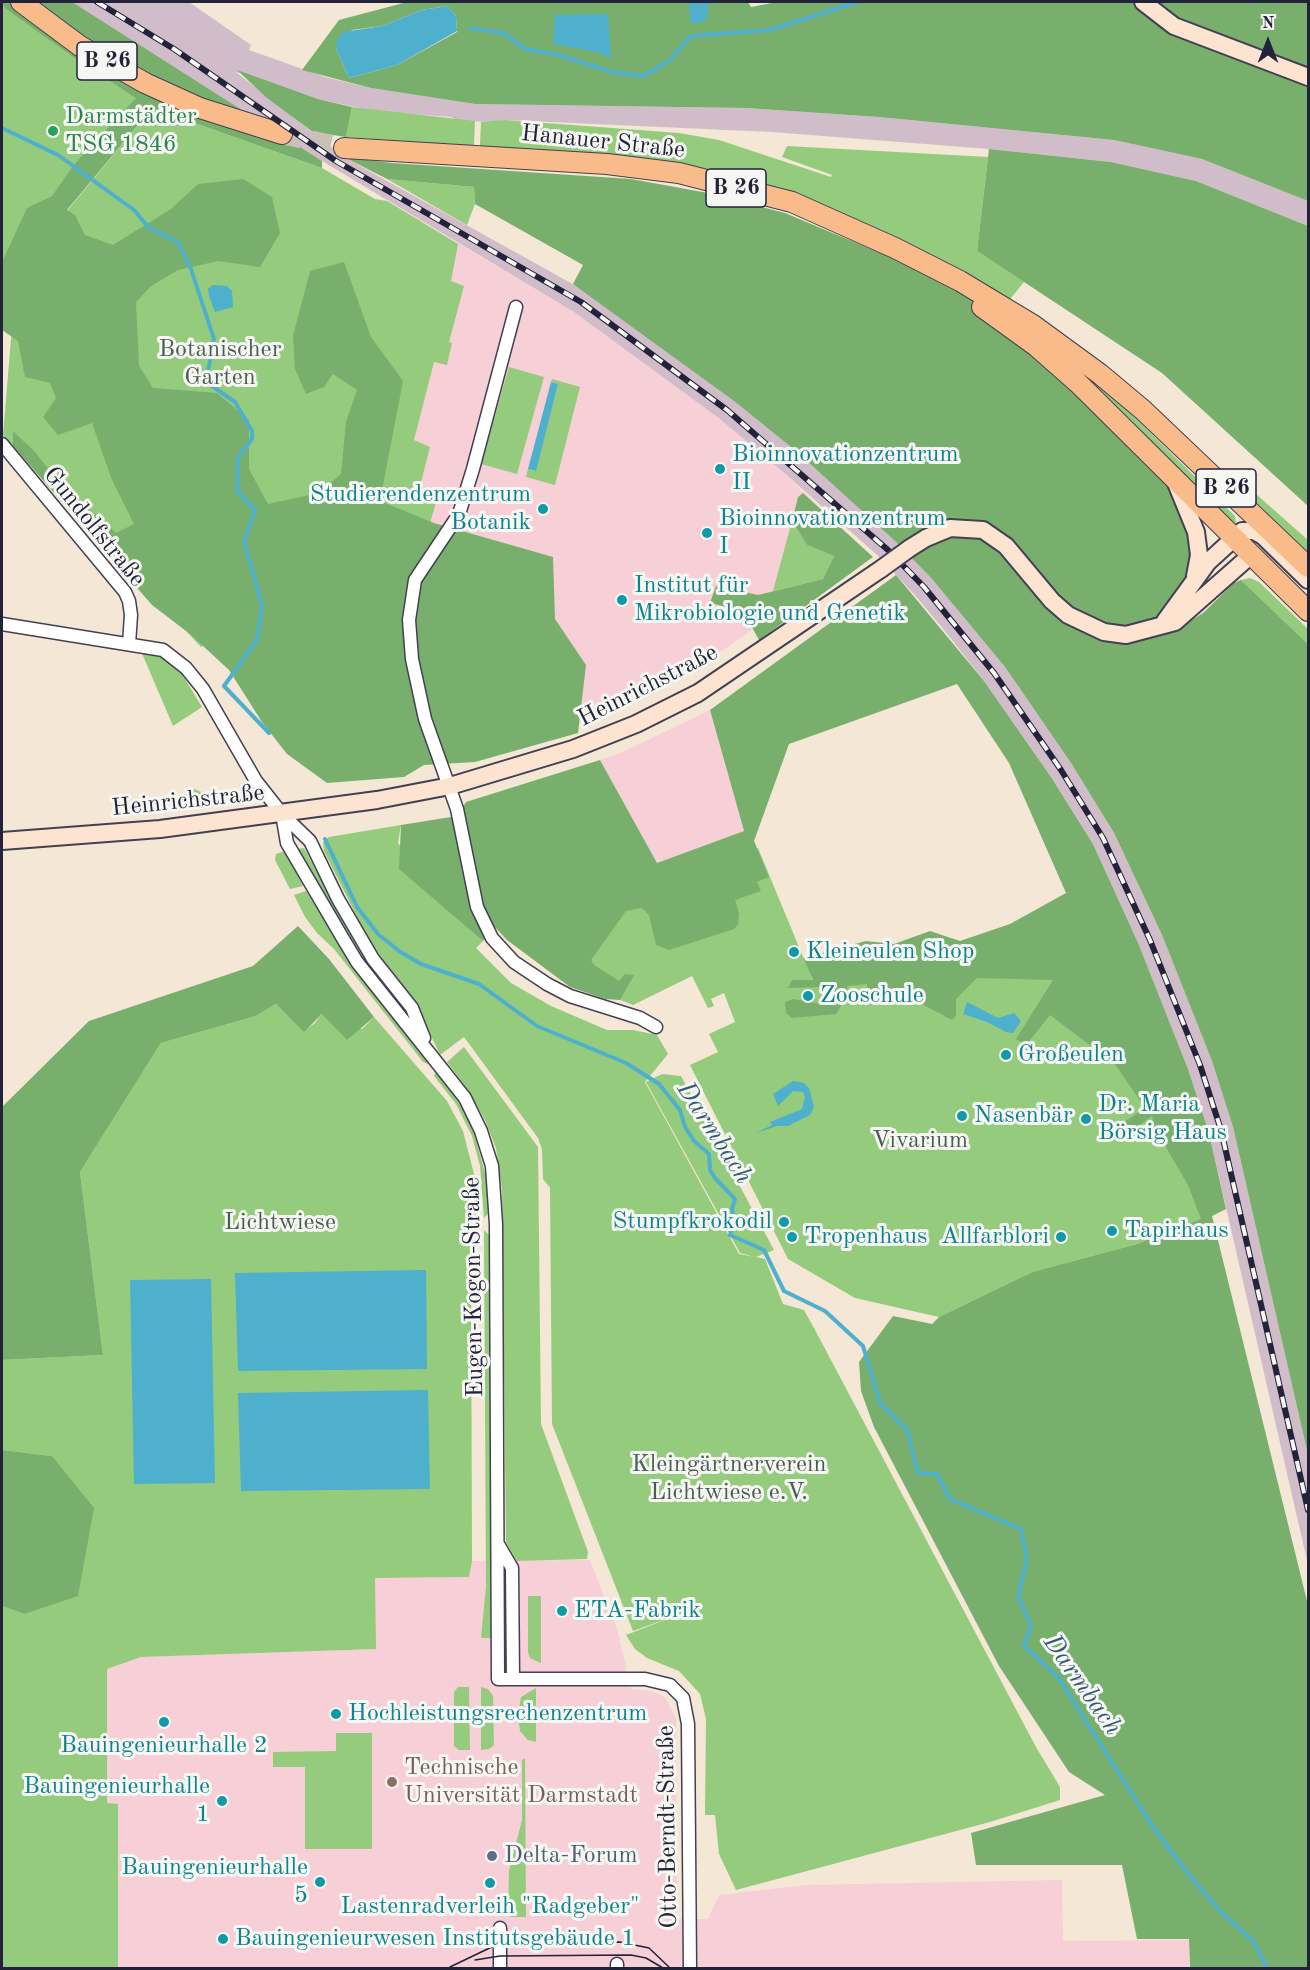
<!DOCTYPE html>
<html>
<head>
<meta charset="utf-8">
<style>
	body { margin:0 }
	#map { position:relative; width:1310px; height:1970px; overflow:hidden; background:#f4e7d5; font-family:"Old Standard TT",serif }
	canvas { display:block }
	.frame { position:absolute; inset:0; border:3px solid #22223b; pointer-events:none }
	.north { position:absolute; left:1238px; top:12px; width:60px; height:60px; -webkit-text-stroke:4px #f6f6f2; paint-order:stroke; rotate:0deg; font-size:16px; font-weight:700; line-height:24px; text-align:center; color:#22223b }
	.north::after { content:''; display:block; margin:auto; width:21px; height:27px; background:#22223b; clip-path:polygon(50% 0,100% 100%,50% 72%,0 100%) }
</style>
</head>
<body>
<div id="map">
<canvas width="1310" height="1970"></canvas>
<div class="frame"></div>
<div class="north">N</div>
</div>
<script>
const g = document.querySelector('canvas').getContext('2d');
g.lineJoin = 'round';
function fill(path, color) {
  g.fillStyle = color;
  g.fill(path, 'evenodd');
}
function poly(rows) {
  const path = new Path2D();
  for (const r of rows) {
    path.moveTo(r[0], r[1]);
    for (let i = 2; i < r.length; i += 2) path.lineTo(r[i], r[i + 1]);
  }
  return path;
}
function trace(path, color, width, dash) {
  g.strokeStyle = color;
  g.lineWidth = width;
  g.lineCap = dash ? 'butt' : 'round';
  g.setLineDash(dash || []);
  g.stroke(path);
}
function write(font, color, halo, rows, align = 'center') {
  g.font = font + ' "Old Standard TT",serif';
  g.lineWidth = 6;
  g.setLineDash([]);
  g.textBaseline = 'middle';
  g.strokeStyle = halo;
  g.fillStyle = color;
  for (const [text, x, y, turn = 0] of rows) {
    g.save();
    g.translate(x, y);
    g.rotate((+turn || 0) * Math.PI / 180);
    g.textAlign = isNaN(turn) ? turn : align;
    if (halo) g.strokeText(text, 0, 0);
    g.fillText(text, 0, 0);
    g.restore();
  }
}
fill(poly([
	[387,201,574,312,720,419,783,472,862,549,725,649,677,673,586,715,454,755,431,708],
	[710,710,744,831,657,863,600,760,625,751],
	[590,1560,618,1632,631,1689,652,1691,665,1697,676,1718,677,1919,708,1919,719,1895,806,1885,1062,1880,1063,1941,1189,1940,1189,1968,118,1968,118,1804,107,1804,107,1669,141,1657,375,1649,375,1578,469,1577,472,1561]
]), '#f6cfd7');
fill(poly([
	[68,2,189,2,251,45,249,50,325,77,371,88,475,104,746,108,879,117,1114,140,1202,159,1308,201,1308,226,1196,181,1111,162,989,149,772,132,505,120,496,122,459,121,451,117,374,111,318,99,236,72,344,157,587,292,734,401,797,452,896,542,932,579,1005,667,1071,763,1114,833,1162,935,1212,1061,1233,1127,1308,1455,1308,1565,1209,1133,1188,1069,1139,945,1093,844,1051,777,984,681,949,636,914,594,876,554,783,472,720,419,574,312,272,131]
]), '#d1bdc9');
fill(poly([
	[2,4,73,57,137,98,74,164,2,271],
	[352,107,475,121,474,146,346,137],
	[152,108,322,168,375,199,387,201,458,244,451,281,464,286,449,342,452,343,447,365,434,362,414,440,430,447,418,494,437,499,424,544,201,647,3,435,12,327,67,211],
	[505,120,679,133,719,140,831,177,832,175,782,157,787,146,988,157,977,251,1024,282,1007,303,915,250,845,215,783,192,548,151,480,146,481,122],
	[387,179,474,187,475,204,467,225],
	[995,306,1114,397,1235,516,1236,522,1233,523],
	[509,367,544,377,517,474,481,464],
	[552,379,580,387,555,485,526,477,528,469,535,471,558,384,551,382],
	[1257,495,1308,540,1308,560,1249,503],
	[792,521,807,545,834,556,823,579,773,591],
	[1250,578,1259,582,1308,629,1308,644,1241,580],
	[141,651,154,653,179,669,202,707,173,726],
	[192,788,224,802,170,809],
	[401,825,398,843,453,914,483,941,476,948,511,983,551,1006,607,1030,633,1030,657,1035,668,1054,645,1082,739,1254,755,1257,740,1253,646,1082,662,1074,681,1076,774,1250,756,1257,765,1259,783,1304,804,1310,814,1328,1036,1747,1060,1787,1060,1800,990,1822,736,1890,719,1854,715,1815,705,1815,706,1719,700,1694,679,1671,647,1658,635,1649,626,1635,675,1616,633,1631,552,1424,550,1188,543,1179,542,1149,538,1138,464,1037,440,1055,419,1010,369,941,324,851,323,842,329,837],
	[304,848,357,946,405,1006,402,1008,354,948,298,849],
	[758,848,813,981,1128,962,1212,1216,1137,1244,1032,1272,939,1317,855,1298,788,1259,690,1065,718,1052,709,1034,735,1022,724,993,711,999,714,1006,708,1008,692,976,633,1005,575,982,562,933],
	[285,851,303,886,290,889,275,860,276,854],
	[306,891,358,973,431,1062,428,1064,423,1062,334,949,317,933,305,917,294,895],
	[276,1004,304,1031,315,1023,322,1014,362,1029,374,1017,447,1101,463,1131,475,1178,477,1228,471,1250,472,1561,469,1577,375,1578,376,1649,141,1657,107,1669,107,1803,118,1804,118,1968,2,1968,2,1606,24,1614,52,1456,3,1450,2,1360,103,1355,80,1172,161,1043,256,1016],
	[464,1047,538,1147,541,1424,588,1552,587,1559,517,1561,506,1542,502,1189,496,1148,485,1120,469,1091,447,1062],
	[436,1071,465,1111,475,1136,489,1188,490,1211,484,1218,480,1166,472,1136,456,1104,434,1076],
	[484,1230,490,1236,492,1638,481,1638,486,1587],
	[528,1596,541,1596,541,1663,530,1658,528,1652],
	[458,1687,469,1687,470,1750,459,1750,454,1746,454,1692],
	[481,1687,488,1689,493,1696,494,1745,489,1749,481,1750],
	[536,1688,536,1742,528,1740,520,1731,518,1716,521,1697],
	[336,1733,372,1733,372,1849,305,1849,305,1767,273,1767,273,1752,336,1751],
	[525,1758,526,1917,511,1917,508,1915,509,1871,522,1820,522,1760]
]), '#95cb7d');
fill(poly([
	[2,2,72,2,322,161,322,168,152,108,67,210,75,215,85,235,113,245,171,209,198,184,243,179,272,197,280,233,260,267,218,261,178,270,151,286,136,302,139,366,153,388,217,393,249,420,249,469,268,504,319,493,341,474,346,422,357,390,333,374,324,387,306,394,295,369,293,336,310,271,344,262,371,337,403,381,380,501,434,523,553,557,555,619,586,665,578,733,475,762,424,765,404,777,327,783,287,754,262,722,229,670,190,634,152,605,13,446,13,431,35,452,57,480,116,533,134,524,112,480,92,423,58,435,43,417,56,398,50,383,25,377,18,341,2,330,2,262,27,208,52,196,74,164,136,98,73,57,5,8],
	[407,2,748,2,751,7,777,2,1308,2,1308,201,1202,159,1114,140,879,117,746,108,475,104,371,88,302,70,339,20],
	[447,6,456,16,457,32,397,65,349,78,336,48,352,30,382,26,422,10],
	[237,70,318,99,352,107,346,137,313,132,267,98],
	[989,149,1111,162,1196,181,1308,226,1308,506,1162,373,977,251],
	[344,157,392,163,631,179,708,193,785,213,897,260,914,258,1036,346,1174,492,1192,545,1181,627,1203,613,1234,583,1241,580,1308,644,1308,1455,1233,1127,1212,1061,1162,935,1114,833,1071,763,1005,667,932,579,896,542,797,452,734,401,573,284,583,265,475,204,474,187,387,179],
	[803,493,873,557,759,640,743,611,710,603,716,586,758,595,823,579,834,556,807,545,792,521,798,497],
	[896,575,984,681,1051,777,1093,844,1139,945,1188,1069,1209,1133,1226,1209,1212,1216,1308,1605,1308,1968,1190,1968,1189,1939,1137,1939,1122,1865,976,1865,971,1833,1105,1795,1069,1772,999,1666,874,1427,861,1391,859,1362,893,1316,932,1324,939,1317,1032,1272,1137,1244,1201,1219,1188,1185,1154,1127,1152,1116,1124,1137,1124,1122,1145,1108,1115,1064,1050,1015,1026,1045,1016,1039,1053,980,977,978,956,999,956,1016,952,1020,914,1000,913,989,897,990,897,1000,868,993,867,984,847,986,848,994,836,1014,792,1018,786,1013,785,1002,793,999,821,1004,826,999,822,987,788,988,792,980,813,980,803,958,866,941,894,944,930,931,960,941,1010,924,1066,893,1009,763,957,684,789,744,754,841,769,877,757,882,761,891,735,900,739,913,738,924,734,929,669,950,656,945,649,915,642,908,626,911,591,960,594,965,619,981,625,974,634,975,620,1000,605,999,570,987,507,940,493,925,483,941,399,869,401,825,457,816,466,802,600,760,657,863,744,831,710,710],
	[298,926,329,959,374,1017,347,1040,322,1014,304,1032,276,1004,256,1016,161,1043,80,1172,103,1355,2,1360,2,1107,89,1021,253,966],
	[2,1434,3,1450,52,1456,94,1508,78,1596,24,1614,2,1606]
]), '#78af6c');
fill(poly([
	[689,2,716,2,708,4,707,20,693,24,690,20],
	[447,6,456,16,457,31,397,65,349,78,336,48,337,40,343,32,382,26,422,10],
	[608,14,611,59,601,53,553,44,555,15],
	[213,285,227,286,232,291,233,307,215,312,209,296,208,289],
	[551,382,558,384,536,471,528,469],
	[967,1002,998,1018,1014,1013,1021,1021,1013,1033,1006,1032,987,1022,963,1014],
	[793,1081,804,1083,809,1088,814,1107,810,1115,788,1126,777,1126,756,1133,772,1125,770,1122,802,1109,805,1097,803,1092,793,1091,778,1106,773,1094],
	[426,1270,427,1369,238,1371,235,1273],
	[211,1279,215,1483,134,1484,130,1280],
	[428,1390,430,1489,241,1491,238,1393]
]), '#4eb0cd');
trace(poly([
	[470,28,503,33,526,49,559,55,612,72,643,76,669,61,691,36,770,30,857,2],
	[2,128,58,155,134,210,149,228,178,242,191,269,214,339,206,382,235,402,252,431,252,439,238,457,237,491,255,510,244,541,262,605,257,640,224,686,269,733],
	[325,839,357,907,378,934,399,951,421,964,479,984,537,1026,626,1063,659,1084,680,1110,685,1127,694,1141,709,1154,710,1170,715,1178,735,1199,732,1209,734,1221,730,1235,764,1250,784,1291,825,1311,863,1346,880,1403,907,1430,918,1473,937,1474,950,1499,1021,1529,1027,1559,1018,1596,1031,1626,1024,1646,1058,1677,1151,1824,1185,1870,1219,1910,1254,1942,1267,1968]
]), '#4eb0cd', 4);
trace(poly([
	[282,134,344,148]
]), '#cac0b6', 20, [20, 10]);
const street = poly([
	[516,307,473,469,459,514,415,580,409,620,412,659,425,719,457,809,477,907,492,938,514,962,547,984,570,996,640,1018,656,1027],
	[2,444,125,592,129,601,131,615,129,644],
	[2,624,163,650,186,668,203,689,256,781,282,814,310,841,338,899,373,959,412,1008,424,1038],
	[282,814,287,843,342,937,357,962,465,1098,481,1131,492,1166,496,1224,498,1679,645,1679,670,1685,683,1698,688,1724,690,1968],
	[498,1544,512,1568,513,1679],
	[617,1964,617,1968],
	[500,1968,500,1928]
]);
const secondary = poly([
	[1143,2,1174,26,1308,77],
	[1176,483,1196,532,1199,555,1195,576],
	[910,548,926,538,950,528,983,530,1006,546,1052,601,1068,615,1104,632,1126,635,1175,622,1251,555],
	[1165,621,1208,562,1242,531,1254,531,1263,536,1308,580],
	[2,841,160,829,377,800,450,786,573,749,636,724,698,693,881,569]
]);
const primary = poly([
	[21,2,80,46,145,83,200,108,282,134],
	[344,148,607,164,679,173,792,202,895,248,960,281,1033,325,1100,374,1143,410,1308,567],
	[982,307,1036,346,1078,383,1308,611]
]);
trace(street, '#424052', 15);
trace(secondary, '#424052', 20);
trace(primary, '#424052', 22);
trace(street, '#fff', 12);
trace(secondary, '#fde4d1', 16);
trace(primary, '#fabb8b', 20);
trace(poly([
	[475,1960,500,1956,631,1955,646,1958,663,1968],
	[450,1967,500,1943,620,1942,649,1948,670,1968]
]), '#22223b', 1.5);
const rail = poly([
	[97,2,174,49,336,161,581,302,727,410,888,550,924,587,994,673,1061,770,1103,838,1150,940,1200,1065,1221,1130,1308,1510]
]);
trace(rail, '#22223b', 6);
trace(rail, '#f6f6f2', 4, [11]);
const secondaryBridge = poly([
	[881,569,910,548]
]);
trace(secondaryBridge, '#424052', 20, []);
trace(secondaryBridge, '#fde4d1', 16);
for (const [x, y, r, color] of [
	[53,131,6,"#2e9e5b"],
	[720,469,6,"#0f9aa8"],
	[543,509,6,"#0f9aa8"],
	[707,533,6,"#0f9aa8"],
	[622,600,6,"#0f9aa8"],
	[794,952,6,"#0f9aa8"],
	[808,996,6,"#0f9aa8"],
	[1006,1055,6,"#0f9aa8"],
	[962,1116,6,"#0f9aa8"],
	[1086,1119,6,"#0f9aa8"],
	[784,1222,6,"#0f9aa8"],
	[1112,1231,6,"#0f9aa8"],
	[792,1237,6,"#0f9aa8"],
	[1061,1237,6,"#0f9aa8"],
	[562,1611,6,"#0f9aa8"],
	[336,1714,6,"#0f9aa8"],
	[164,1722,6,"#0f9aa8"],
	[392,1782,6,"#8d6e63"],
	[222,1801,6,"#0f9aa8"],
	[492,1856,6,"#5c6f8a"],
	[320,1882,6,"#0f9aa8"],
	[490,1883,6,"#0f9aa8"],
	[223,1939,6,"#0f9aa8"]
]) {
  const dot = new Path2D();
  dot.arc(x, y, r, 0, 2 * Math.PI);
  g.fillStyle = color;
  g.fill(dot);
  trace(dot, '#f6f6f2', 2);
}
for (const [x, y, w] of [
	[107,61,60],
	[736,188,60],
	[1226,488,60]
]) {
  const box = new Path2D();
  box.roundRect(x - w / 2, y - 19, w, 38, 4.5);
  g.fillStyle = '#f6f6f2';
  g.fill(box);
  trace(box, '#22223b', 1.5);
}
write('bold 22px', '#22223b', null, [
	["B 26",107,61],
	["B 26",736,188],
	["B 26",1226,488]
]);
write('24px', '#27864d', '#f6f6f2', [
	["Darmstädter",65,117],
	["TSG 1846",65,145]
], 'left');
write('24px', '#22223b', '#f6f6f2', [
	["Hanauer Straße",603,142,6],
	["Gundolfstraße",94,527,51],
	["Heinrichstraße",648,686,-27],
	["Heinrichstraße",188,801,-6],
	["Eugen-Kogon-Straße",474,1287,-91],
	["Otto-Berndt-Straße",668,1827,-91]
]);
write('24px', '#4a5d52', '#f6f6f2', [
	["Botanischer",220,350],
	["Garten",220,378],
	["Vivarium",920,1141],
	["Lichtwiese",280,1223],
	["Kleingärtnerverein",729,1465],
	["Lichtwiese e.V.",729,1493]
]);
write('24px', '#0d838f', '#f6f6f2', [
	["Bioinnovationzentrum",732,455],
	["II",732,483],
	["Studierendenzentrum",531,495,"right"],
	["Botanik",531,523,"right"],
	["Bioinnovationzentrum",719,519],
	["I",719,547],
	["Institut für",634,586],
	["Mikrobiologie und Genetik",634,614],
	["Kleineulen Shop",806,952],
	["Zooschule",820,996],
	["Großeulen",1018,1055],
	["Dr. Maria",1098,1105],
	["Börsig Haus",1098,1133],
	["Nasenbär",974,1116],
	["Stumpfkrokodil",772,1222,"right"],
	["Tapirhaus",1124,1231],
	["Tropenhaus",804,1237],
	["Allfarblori",1049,1237,"right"],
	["ETA-Fabrik",574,1611],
	["Hochleistungsrechenzentrum",348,1714],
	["Bauingenieurhalle 2",164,1746,"center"],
	["Bauingenieurhalle",210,1787,"right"],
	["1",210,1815,"right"],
	["Bauingenieurhalle",308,1868,"right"],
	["5",308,1896,"right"],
	["Lastenradverleih \"Radgeber\"",490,1907,"center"],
	["Bauingenieurwesen Institutsgebäude 1",235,1939]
], 'left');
write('24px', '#785e54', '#f6f6f2', [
	["Technische",404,1768],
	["Universität Darmstadt",404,1796]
], 'left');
write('24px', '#4e5e75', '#f6f6f2', [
	["Delta-Forum",504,1856]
], 'left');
write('italic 26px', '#345b75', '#f6f6f2', [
	["Darmbach",714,1133,57],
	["Darmbach",1082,1685,55]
]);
</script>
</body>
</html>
